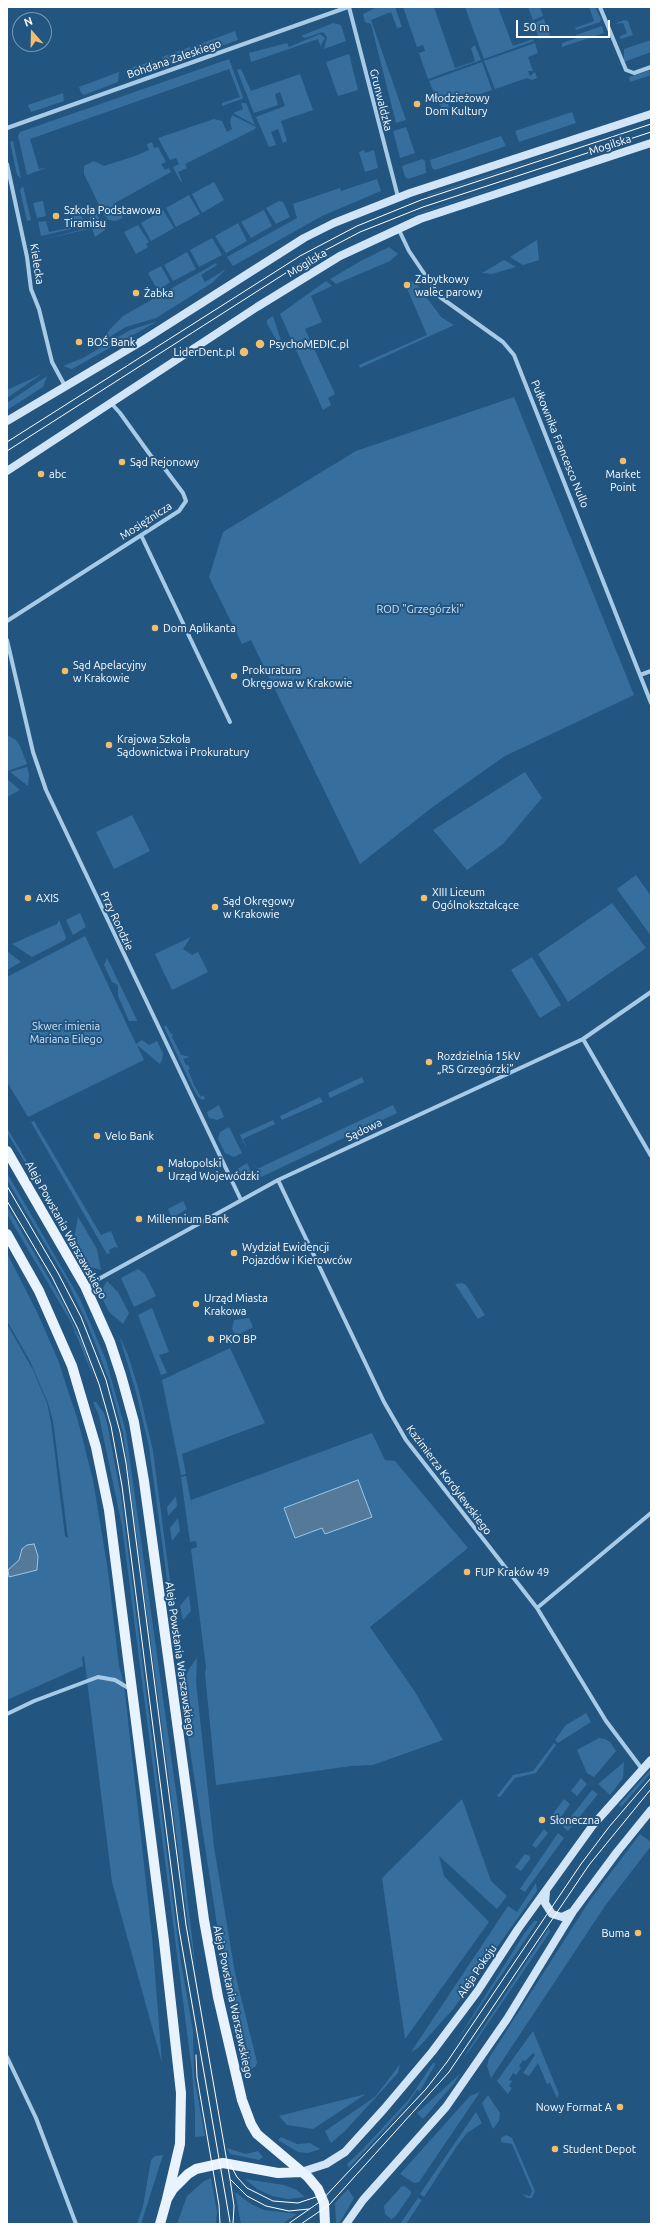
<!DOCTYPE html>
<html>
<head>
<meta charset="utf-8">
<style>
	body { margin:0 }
	#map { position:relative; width:658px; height:2231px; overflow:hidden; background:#225580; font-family:Ubuntu,sans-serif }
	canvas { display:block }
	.frame { position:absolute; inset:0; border:8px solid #fff; pointer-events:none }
	.north { position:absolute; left:12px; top:12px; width:40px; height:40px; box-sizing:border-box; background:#225580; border:1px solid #7a99b3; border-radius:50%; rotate:340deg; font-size:11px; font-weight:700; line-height:16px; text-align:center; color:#fff }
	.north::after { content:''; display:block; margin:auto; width:14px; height:18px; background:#f3bd69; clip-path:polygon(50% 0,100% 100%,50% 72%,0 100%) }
	.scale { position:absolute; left:516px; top:20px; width:94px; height:18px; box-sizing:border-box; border:2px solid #fff; border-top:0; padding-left:5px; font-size:12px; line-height:14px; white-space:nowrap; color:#fff; -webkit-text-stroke:3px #225580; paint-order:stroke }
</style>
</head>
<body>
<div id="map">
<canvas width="658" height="2231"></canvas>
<div class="frame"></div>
<div class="north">N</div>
<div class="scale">50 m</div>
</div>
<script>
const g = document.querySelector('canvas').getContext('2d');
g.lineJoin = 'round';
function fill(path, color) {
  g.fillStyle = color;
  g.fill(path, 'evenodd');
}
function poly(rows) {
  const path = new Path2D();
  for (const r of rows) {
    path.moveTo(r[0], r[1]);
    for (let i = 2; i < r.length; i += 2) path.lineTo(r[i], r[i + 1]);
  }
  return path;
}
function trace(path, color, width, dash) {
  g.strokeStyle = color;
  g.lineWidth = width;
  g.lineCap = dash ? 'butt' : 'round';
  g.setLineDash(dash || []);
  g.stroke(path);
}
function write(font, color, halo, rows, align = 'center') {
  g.font = font + ' Ubuntu,sans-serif';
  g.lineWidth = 4;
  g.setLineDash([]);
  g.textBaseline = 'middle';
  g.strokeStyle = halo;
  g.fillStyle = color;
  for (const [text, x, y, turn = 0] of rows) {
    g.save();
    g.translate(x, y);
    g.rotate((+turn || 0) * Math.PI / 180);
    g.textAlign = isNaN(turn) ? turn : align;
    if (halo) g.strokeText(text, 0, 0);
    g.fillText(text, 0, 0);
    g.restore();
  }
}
fill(poly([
	[377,7,395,7,402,27,397,28,391,12,371,20,406,120,396,123,371,24,365,22,363,14],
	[403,7,434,7,455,68,475,61,471,48,475,45,481,60,428,79,419,53,425,51,423,45,417,47],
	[465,7,498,7,513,46,533,39,534,41,484,59],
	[528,7,540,7,543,16,533,20],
	[589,7,595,7,601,19,600,22,576,30,575,28,594,21],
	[544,19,550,35,539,39,534,23],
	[624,20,628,21,633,35,621,39,619,37,627,33,623,23,614,24],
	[333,23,341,25,346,41,324,49,327,37,323,32,305,38,301,36],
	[602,26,604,33,562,47,562,43,577,38,576,35],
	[235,31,238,40,201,53,197,45],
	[320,34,325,38,321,45,322,50,318,39,251,62,249,53,287,43,289,47],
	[651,40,651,52,624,62,624,49],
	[535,43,538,53,528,57,533,71,528,71,530,76,535,72,537,78,532,80,527,78,495,89,484,61],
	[190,47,192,56,165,66,162,57],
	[349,54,358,90,338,96,326,62],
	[229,59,243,97,242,99,222,106,222,103,240,97,229,69,30,139,39,169,46,168,27,175,18,136,20,132],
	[152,61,154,69,131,77,125,72,125,70],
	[482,62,492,90,454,103,452,97,447,98,449,108,443,108,439,104,429,81],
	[241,69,251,91,300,74,313,110,281,121,287,141,283,143,278,129,271,132,276,145,269,147,256,117,285,106,280,92,275,94,278,105,254,113,237,70],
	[651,70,651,75,630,82,629,77],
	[119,72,118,82,84,95,81,93,79,87],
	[63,93,64,101,31,112,28,105],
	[241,103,246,103,255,125,233,113,243,109],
	[572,112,576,123,519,142,515,131],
	[232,115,256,127,255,129,185,164,187,168,178,172,182,181,181,182,173,167,179,164,176,158,170,160,158,138,214,119,222,121,227,132,232,129,230,122],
	[651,121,428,196,428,195,503,170],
	[406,127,415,153,400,158,393,131],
	[501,136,506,146,435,170,432,168,430,160],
	[651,136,411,216,409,216],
	[13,141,21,178,17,175,10,142],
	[152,142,154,148,158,147,166,162,161,164,165,170,169,168,171,172,115,203,123,218,115,221,109,220,104,215,84,174,84,166,94,161,104,166,135,156,149,150,147,144],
	[364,150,365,153,374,150,378,168,365,172,359,152],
	[422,159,425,161,426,173,408,179,405,177,402,166],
	[377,179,381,191,322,216,233,266,227,257,297,218,293,204,340,188,341,191],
	[214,182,224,200,202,213,192,194],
	[23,186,31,220,27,221,20,190],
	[189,195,200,214,176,227,166,208],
	[43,201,46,216,37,218,33,203],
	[279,201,283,202,290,217,276,224,266,208],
	[163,210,174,228,151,241,141,223],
	[264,210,272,226,251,238,241,222],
	[95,211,101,222,41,236,38,222,46,221,49,232,73,227,72,217,77,215,82,214,81,216,86,223],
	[238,223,247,241,226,253,215,236],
	[102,224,105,230,95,237,92,228,42,240],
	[138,225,149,242,146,244,148,247,136,254,124,232],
	[212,238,222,255,199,267,190,250],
	[537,240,539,260,523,265,510,257],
	[389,247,398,254,390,261,336,284,330,279,359,262],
	[187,252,196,269,173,281,164,265],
	[504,260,516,267,492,274,482,273],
	[216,263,217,265,201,275,205,282,226,269,212,283,156,318,126,327,101,342,111,328,123,316],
	[161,266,170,282,158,291,148,273],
	[326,281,332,286,311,296,322,322,305,329,335,394,328,398,331,405,323,410,280,314],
	[410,281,416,283,441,317,454,325,360,368,359,365,427,335,405,284],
	[273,316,281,341,279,344,267,324,267,320],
	[158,321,72,369,63,366,83,358,130,330],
	[42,374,7,398,7,390],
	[47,376,43,387,7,410,7,403],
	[514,397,634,695,505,756,434,806,360,864,251,640,242,644,209,577,223,532,356,451],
	[7,735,16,740,20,746,27,764,8,771],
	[27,767,29,774,28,786,10,772],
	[525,772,542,798,503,844,467,870,433,830],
	[7,779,20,790,7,797],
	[132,815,150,851,114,869,96,832],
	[636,875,651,896,651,936,617,889],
	[612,903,646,948,568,1002,538,954],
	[80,913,86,927,73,935,66,920],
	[59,920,66,937,65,940,32,957,12,944,57,924],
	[85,936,136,1044,142,1040,149,1045,157,1041,163,1053,162,1060,160,1064,137,1045,144,1060,28,1117,7,1082,7,977],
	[191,937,183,949,192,955,198,952,208,972,172,990,155,954],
	[7,951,21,962,7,970],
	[532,957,561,1005,540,1018,511,970],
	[107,958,137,1020,137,1021,129,1021,118,996,118,985,112,982,104,965],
	[166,1025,171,1034,173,1034,172,1037,181,1055,190,1057,183,1059,186,1065,188,1065,190,1069,188,1070,194,1085,201,1097,203,1095,205,1098,203,1100,198,1097,191,1084,164,1027],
	[362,1077,364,1082,330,1098,328,1093],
	[320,1097,323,1102,282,1120,280,1116],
	[219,1105,224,1117,217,1120,209,1118,207,1112],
	[393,1105,397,1113,261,1177,252,1161,257,1169],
	[273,1120,275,1124,243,1139,247,1150,240,1135],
	[34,1121,101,1235,111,1231,118,1248,115,1247,109,1250,110,1253,107,1254,31,1122],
	[229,1127,242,1153,234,1157,225,1153,218,1139,220,1132],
	[7,1128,67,1229,67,1231,7,1133],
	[247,1163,254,1179,249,1182,237,1180,236,1170],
	[7,1173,80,1299,106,1360,126,1432,179,1813,188,1905,196,1969,188,1924,123,1433,109,1380,88,1325,67,1281,7,1180],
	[183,1201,187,1209,172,1218,168,1209],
	[7,1206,62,1301,83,1345,95,1381,71,1322,7,1214],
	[78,1217,97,1249,101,1270,87,1266,75,1247,74,1239],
	[7,1253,37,1312,58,1360,78,1421,93,1480,108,1571,119,1666,124,1684,152,1937,162,2063,112,1882,84,1656,82,1657,83,1666,7,1700,7,1324,33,1370,47,1403,51,1422,65,1536,68,1538,53,1421,48,1403,30,1361,7,1321],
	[138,1269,145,1274,156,1296,134,1307,121,1278],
	[107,1281,118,1292,129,1313,123,1324,109,1312,103,1300,102,1290],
	[462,1283,466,1285,485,1315,478,1319,455,1284],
	[152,1308,169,1352,159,1355,167,1373,161,1375,138,1315],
	[249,1318,253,1327,236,1336,232,1329,234,1320],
	[119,1335,128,1355,139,1391,153,1451,180,1658,179,1667,149,1447,136,1392],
	[230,1348,265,1423,182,1454,186,1474,181,1475,162,1380],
	[93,1402,96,1402,104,1413,107,1423,121,1496,180,1956,193,2031,194,2076,205,2136,195,2137,195,2111,192,2071,122,1526,99,1416],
	[372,1433,385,1460,395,1461,468,1548,370,1627,415,1692,443,1740,373,1765,351,1766,216,1785,205,1674,206,1667,191,1549,197,1547,196,1541,190,1542,181,1477,186,1476,192,1507,191,1500],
	[176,1496,177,1506,168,1516,167,1507],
	[178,1518,180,1531,172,1541,170,1528],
	[189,1595,191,1611,183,1620,180,1606],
	[197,1658,196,1682,214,1847,235,1973,257,2062,256,2066,251,2069,238,2043,227,1989,186,1724,183,1684,189,1669],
	[586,1713,591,1722,558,1743,555,1740,566,1725],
	[599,1738,605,1739,610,1742,616,1751,594,1777,587,1773,577,1750],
	[554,1743,556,1745,536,1773,515,1778,500,1797,497,1796,513,1775,533,1771],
	[624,1762,623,1778,610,1795,598,1784],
	[651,1769,651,1773,621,1807,619,1805],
	[581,1778,587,1784,577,1796,571,1791],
	[592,1790,598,1794,568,1831,563,1827],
	[462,1799,491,1881,507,1896,497,1909,439,1856,444,1876,489,1922,405,2039,382,1878],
	[564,1799,570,1804,559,1820,552,1815],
	[544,1829,548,1833,536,1848,532,1845],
	[558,1833,564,1838,525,1892,520,1889],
	[640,1834,651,1842,651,1846,605,1906,491,2078,487,2066,489,2058,590,1900],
	[525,1854,530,1856,530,1859,521,1871,515,1867],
	[536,1883,537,1891,454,2008,418,2048,411,2052,508,1906,517,1912],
	[534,1921,538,1921,451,2050,524,1934],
	[549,1928,550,1932,470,2050,463,2058],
	[533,2031,559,2094,557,2098,550,2083,547,2084,538,2063,529,2076,523,2073,535,2055,533,2053,525,2061,523,2060,519,2066,521,2068,519,2071,516,2075,513,2073,509,2080,512,2081,509,2086,512,2088,508,2094,497,2081],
	[433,2063,435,2063,435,2065,421,2089,419,2091,417,2090,407,2105,349,2168,347,2164,362,2150,410,2098],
	[400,2064,398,2073,345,2131,331,2143,325,2131,375,2097],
	[461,2073,452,2086,423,2119,417,2113],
	[480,2092,419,2182,414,2183,400,2174,470,2096],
	[366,2094,313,2129,287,2125,279,2116],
	[488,2095,500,2113,499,2121,493,2129,482,2103],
	[476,2112,482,2123,467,2133,457,2146,424,2197,420,2194],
	[506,2135,512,2138,535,2191,532,2198,527,2198,522,2194,530,2196,532,2191,512,2144,501,2142,501,2138],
	[281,2137,297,2144,310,2143,320,2149,308,2153,298,2152,278,2140],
	[227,2148,246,2154,258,2151,263,2157,259,2160,230,2154],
	[163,2155,141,2224,137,2224,143,2206,151,2160,155,2156],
	[211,2178,217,2212,216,2224,177,2224,187,2196,204,2181],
	[245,2179,284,2185,297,2190,305,2197,288,2199,272,2196,257,2189],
	[404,2186,411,2191,411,2194,395,2217,391,2219,385,2214,384,2206,401,2187],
	[348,2189,354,2198,339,2224,336,2224,335,2203],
	[235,2192,251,2204,264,2210,297,2214,282,2224,241,2224],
	[418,2198,422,2200,406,2224,400,2224]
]), '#366f9e');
const water = poly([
	[358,1480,372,1517,325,1534,322,1528,295,1538,284,1508,358,1480],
	[34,1544,38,1556,37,1570,9,1577,8,1570,19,1560,22,1549,27,1545,34,1544]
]);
fill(water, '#557a99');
trace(water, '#9bc7e8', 1);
trace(poly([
	[349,7,398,197],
	[600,7,626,70,634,73,651,67],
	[7,128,348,7],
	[7,164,27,257,31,289,39,309,52,362,65,386],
	[398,228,409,251,440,297,503,342,514,355,651,703],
	[141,535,230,722],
	[7,621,179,511,186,501,183,493,165,469,151,456,120,413,111,403],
	[7,640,33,752,46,790,241,1200],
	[640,675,651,671],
	[583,1039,651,1156],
	[278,1180,384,1402,406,1440,537,1608,606,1721,642,1769],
	[86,1286,278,1180,583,1039,651,992],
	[537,1608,651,1513],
	[7,1714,34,1701,98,1677,115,1680,130,1689],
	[7,2057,36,2118,76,2224]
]), '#a7cbe7', 4);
trace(poly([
	[7,421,142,341,304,238,334,223,410,193,651,114],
	[7,471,257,307,340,256,420,219,651,143],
	[546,1892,545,1903,552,1914,562,1917,572,1912],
	[301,2172,326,2164,345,2152,384,2109,432,2052,477,1992,518,1929,593,1825,651,1760],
	[346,2224,363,2200,446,2107,507,2019,574,1910,617,1852,651,1810]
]), '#d2e5f6', 8);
trace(poly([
	[7,1151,85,1286,110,1342,121,1375,134,1422,144,1481,204,1920,218,1997,242,2100,251,2124,257,2134,308,2177,318,2189,324,2203,325,2224],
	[7,1234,39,1291,72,1366,96,1447,109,1510,164,1941,181,2093,180,2144,167,2199],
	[160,2224,167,2199,173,2189,188,2174,196,2169,223,2163,278,2173,301,2172]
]), '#e9f3fd', 10);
trace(poly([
	[7,442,300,256,357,226,421,200,651,124],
	[7,451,303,262,360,232,423,207,651,132],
	[7,1186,58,1273,81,1317,106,1380,120,1432,126,1463,186,1925,230,2179,234,2206,233,2224],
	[7,1201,52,1277,78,1329,99,1384,111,1426,122,1486,179,1929,230,2222],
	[196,2055,197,2077,219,2205,220,2224],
	[230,2164,237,2177,247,2188,273,2201,298,2203,325,2194],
	[231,2180,247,2196,266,2206,289,2211,309,2209],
	[288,2224,321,2201,426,2089,447,2062,581,1864,609,1827,651,1778],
	[301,2224,329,2205,449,2072,589,1865,651,1789]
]), '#fff', 1);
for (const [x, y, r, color] of [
	[417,104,4,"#f3bd69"],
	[56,216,4,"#f3bd69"],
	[407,285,4,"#f3bd69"],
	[136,293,4,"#f3bd69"],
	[79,342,4,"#f3bd69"],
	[260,344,5,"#f3bd69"],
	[244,352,5,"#f3bd69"],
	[623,461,4,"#f3bd69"],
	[122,462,4,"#f3bd69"],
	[41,474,4,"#f3bd69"],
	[155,628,4,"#f3bd69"],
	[65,671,4,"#f3bd69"],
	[234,676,4,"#f3bd69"],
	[109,745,4,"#f3bd69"],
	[28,898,4,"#f3bd69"],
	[424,898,4,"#f3bd69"],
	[215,907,4,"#f3bd69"],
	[429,1062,4,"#f3bd69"],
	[97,1136,4,"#f3bd69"],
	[160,1169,4,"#f3bd69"],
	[139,1219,4,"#f3bd69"],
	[234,1253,4,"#f3bd69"],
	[196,1304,4,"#f3bd69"],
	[211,1339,4,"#f3bd69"],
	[467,1572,4,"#f3bd69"],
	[542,1820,4,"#f3bd69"],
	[638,1933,4,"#f3bd69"],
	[620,2107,4,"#f3bd69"],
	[555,2149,4,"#f3bd69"]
]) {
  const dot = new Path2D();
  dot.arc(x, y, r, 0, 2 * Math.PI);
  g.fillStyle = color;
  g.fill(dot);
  trace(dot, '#225580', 1.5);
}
write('11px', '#fff', '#225580', [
	["Bohdana Zaleskiego",174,59,-19],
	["Grunwaldzka",381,100,76],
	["Mogilska",610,145,-18],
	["Mogilska",307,263,-31],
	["Kielecka",37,264,81],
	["Pułkownika Francesco Nullo",560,444,68],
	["Mosiężnicza",146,521,-33],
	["Przy Rondzie",117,921,65],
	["Sądowa",364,1130,-25],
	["Aleja Powstania Warszawskiego",66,1230,61],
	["Kazimierza Kordylewskiego",449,1480,53],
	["Aleja Powstania Warszawskiego",180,1659,82],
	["Aleja Pokoju",477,1971,-56],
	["Aleja Powstania Warszawskiego",233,2002,78]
]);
write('11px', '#fff', '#225580', [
	["Młodzieżowy",425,98],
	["Dom Kultury",425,111],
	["Szkoła Podstawowa",64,210],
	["Tiramisu",64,223],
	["Zabytkowy",415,279],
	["walec parowy",415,292],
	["Żabka",144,293],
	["BOŚ Bank",87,342],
	["PsychoMEDIC.pl",269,344],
	["LiderDent.pl",235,352,"right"],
	["Sąd Rejonowy",130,462],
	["abc",49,474],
	["Market",623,474,"center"],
	["Point",623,487,"center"],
	["Dom Aplikanta",163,628],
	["Sąd Apelacyjny",73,665],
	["w Krakowie",73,678],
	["Prokuratura",242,670],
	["Okręgowa w Krakowie",242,683],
	["Krajowa Szkoła",117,739],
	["Sądownictwa i Prokuratury",117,752],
	["XIII Liceum",432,892],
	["Ogólnokształcące",432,905],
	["AXIS",36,898],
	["Sąd Okręgowy",223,901],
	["w Krakowie",223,914],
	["Rozdzielnia 15kV",437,1056],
	["„RS Grzegórzki”",437,1069],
	["Velo Bank",105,1136],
	["Małopolski",168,1163],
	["Urząd Wojewódzki",168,1176],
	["Millennium Bank",147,1219],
	["Wydział Ewidencji",242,1247],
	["Pojazdów i Kierowców",242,1260],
	["Urząd Miasta",204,1298],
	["Krakowa",204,1311],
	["PKO BP",219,1339],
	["FUP Kraków 49",475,1572],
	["Słoneczna",550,1820],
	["Buma",630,1933,"right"],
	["Nowy Format A",612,2107,"right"],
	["Student Depot",563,2149]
], 'left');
write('11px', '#cbe3f6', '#225580', [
	["ROD \"Grzegórzki\"",420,609],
	["Skwer imienia",66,1026],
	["Mariana Eilego",66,1039]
]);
</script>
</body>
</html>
